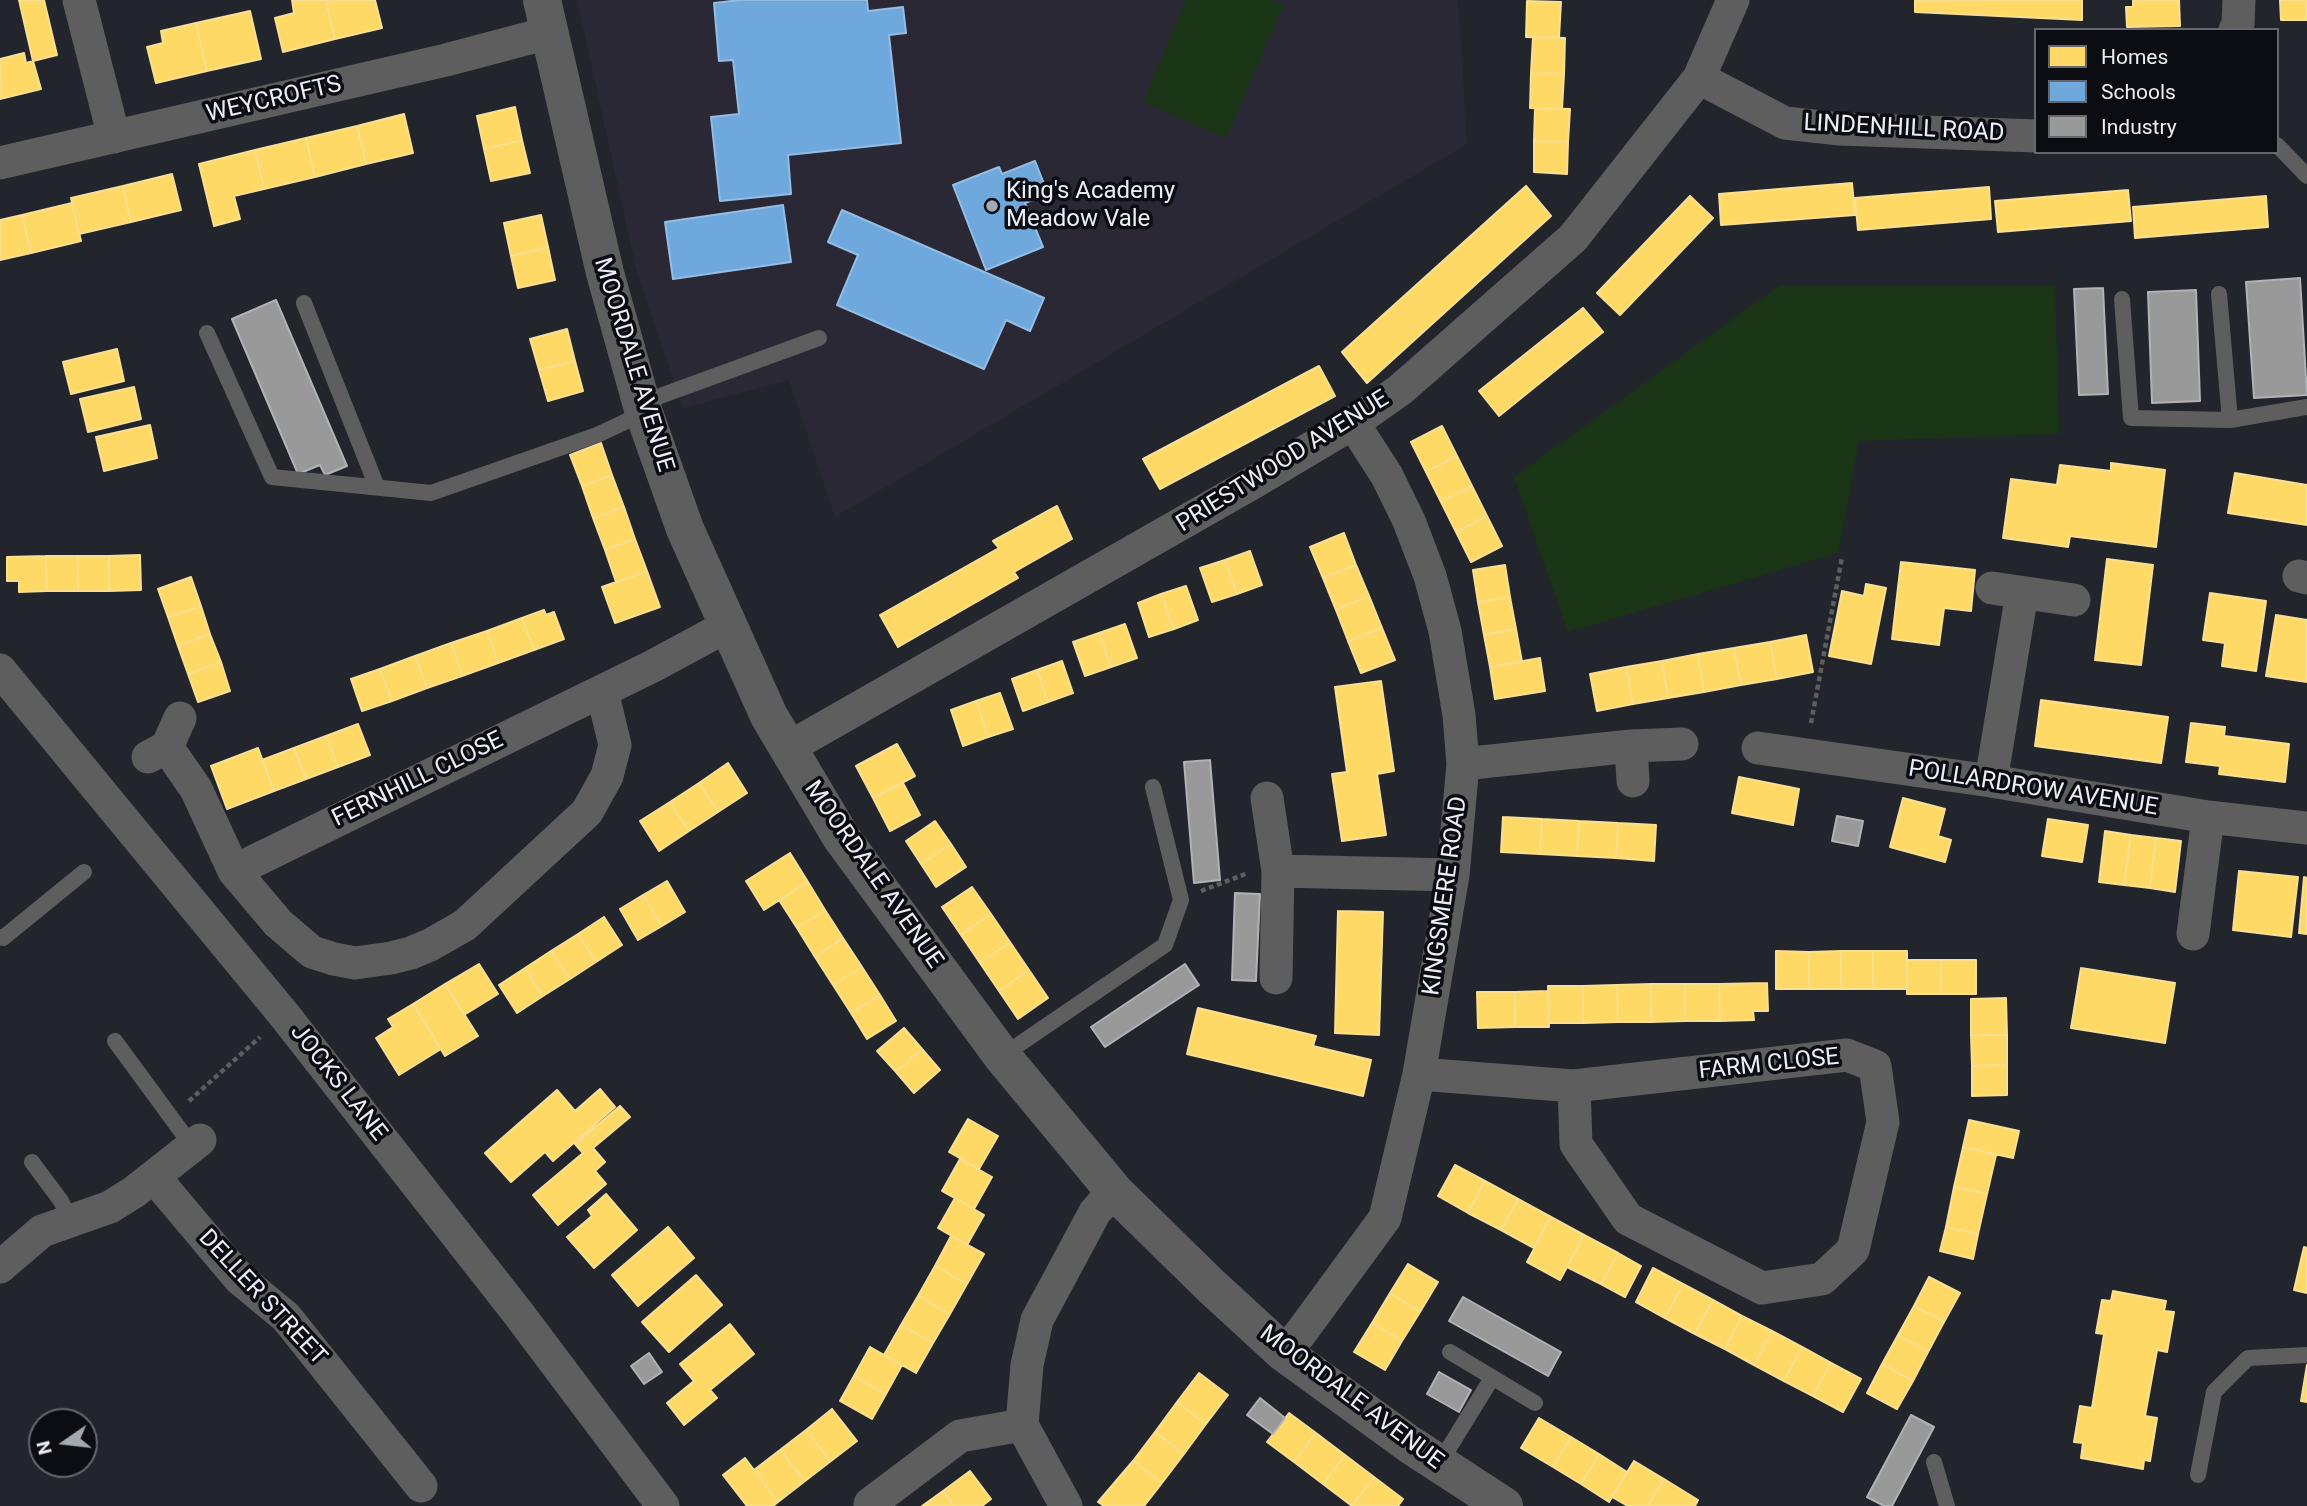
<!DOCTYPE html>
<html>
<head>
<meta charset="utf-8">
<style>
	body { margin:0 }
	#map { position:relative; width:2307px; height:1506px; overflow:hidden; background:#22252c; font-family:Roboto,sans-serif }
	canvas { display:block }
	.legend { position:absolute; left:2034px; top:28px; width:245px; height:126px; box-sizing:border-box; background:#0b0d12; border:2px solid #64676e; margin:0; padding:9px 12px; list-style:none; font-size:21px; color:#eaeef7 }
	.legend li { display:flex; align-items:center; gap:14px; height:35px }
	.legend b { width:35px; border:2px solid #64676e }
	.north { position:absolute; left:28px; top:1408px; width:70px; height:70px; box-sizing:border-box; background:#0b0d12; border:2px solid #64676e; border-radius:50%; rotate:256deg; font-size:19px; font-weight:700; line-height:28px; text-align:center; color:#eaeef7 }
	.north::after { content:''; display:block; margin:auto; width:24px; height:32px; background:#a4a8b0; clip-path:polygon(50% 0,100% 100%,50% 72%,0 100%) }
</style>
</head>
<body>
<div id="map">
<canvas width="2307" height="1506"></canvas>
<ul class="legend">
<li><b style="height:19px;background:#ffd966"></b>Homes</li>
<li><b style="height:19px;background:#6fa8dc"></b>Schools</li>
<li><b style="height:19px;background:#999"></b>Industry</li>
</ul>
<div class="north">N</div>
</div>
<script>
const g = document.querySelector('canvas').getContext('2d');
g.lineJoin = 'round';
function fill(path, color) {
  g.fillStyle = color;
  g.fill(path, 'evenodd');
}
function poly(rows) {
  const path = new Path2D();
  for (const r of rows) {
    path.moveTo(r[0], r[1]);
    for (let i = 2; i < r.length; i += 2) path.lineTo(r[i], r[i + 1]);
  }
  return path;
}
function trace(path, color, width, dash) {
  g.strokeStyle = color;
  g.lineWidth = width;
  g.lineCap = dash ? 'butt' : 'round';
  g.setLineDash(dash || []);
  g.stroke(path);
}
function write(font, color, halo, rows, align = 'center') {
  g.font = font + ' Roboto,sans-serif';
  g.lineWidth = 7;
  g.setLineDash([]);
  g.textBaseline = 'middle';
  g.strokeStyle = halo;
  g.fillStyle = color;
  for (const [text, x, y, turn = 0] of rows) {
    g.save();
    g.translate(x, y);
    g.rotate((+turn || 0) * Math.PI / 180);
    g.textAlign = isNaN(turn) ? turn : align;
    if (halo) g.strokeText(text, 0, 0);
    g.fillText(text, 0, 0);
    g.restore();
  }
}
fill(poly([
	[577,0,1458,0,1467,144,835,517,789,380,683,408,636,268]
]), '#2b2836');
fill(poly([
	[1186,0,1269,0,1283,6,1226,138,1143,102],
	[1780,285,2055,285,2059,434,1859,441,1838,553,1568,632,1514,477]
]), '#1a3516');
const homes = poly([
	[19,0,44,0,57,55,33,61,19,0],
	[292,0,326,0,335,39,283,52,275,18,294,13,292,0],
	[326,0,375,0,382,28,335,39,326,0],
	[1915,0,2082,0,2082,20,1915,12,1915,0],
	[2133,0,2179,0,2180,26,2127,27,2126,7,2133,7,2133,0],
	[2280,0,2307,0,2307,20,2281,20,2280,0],
	[1527,1,1561,2,1559,38,1526,37,1527,1],
	[250,11,261,59,207,71,196,23,250,11],
	[196,23,207,71,156,83,147,47,163,43,161,31,196,23],
	[1533,37,1565,38,1564,74,1531,73,1533,37],
	[24,53,26,63,33,61,41,89,0,99,0,59,24,53],
	[1531,73,1564,74,1562,109,1530,108,1531,73],
	[515,107,522,140,484,149,477,116,515,107],
	[1535,108,1570,109,1568,142,1534,141,1535,108],
	[404,114,413,153,366,164,357,126,404,114],
	[357,126,366,164,315,177,306,138,357,126],
	[306,138,315,177,264,189,255,150,306,138],
	[522,140,530,173,491,181,484,149,522,140],
	[1534,141,1568,142,1567,174,1534,172,1534,141],
	[255,150,264,189,234,196,240,219,214,226,199,164,255,150],
	[172,174,181,210,131,222,123,186,172,174],
	[1852,183,1855,215,1721,225,1719,194,1852,183],
	[123,186,131,222,79,234,71,198,123,186],
	[1526,186,1551,216,1367,383,1342,352,1526,186],
	[1989,187,1991,219,1858,230,1855,198,1989,187],
	[2128,190,2131,221,1998,232,1995,201,2128,190],
	[1690,196,1713,218,1620,315,1597,293,1690,196],
	[2266,196,2268,227,2135,238,2133,207,2266,196],
	[72,203,81,241,31,253,22,215,72,203],
	[22,215,31,253,0,260,0,220,22,215],
	[541,215,548,247,511,256,504,223,541,215],
	[548,247,555,280,518,288,511,256,548,247],
	[1583,308,1603,332,1499,416,1479,391,1583,308],
	[567,329,575,361,539,370,530,339,567,329],
	[117,349,124,381,71,394,63,362,117,349],
	[575,361,583,391,548,401,539,370,575,361],
	[1319,366,1335,396,1160,489,1143,459,1319,366],
	[134,387,141,419,88,432,80,399,134,387],
	[150,425,157,458,104,471,96,437,150,425],
	[1442,426,1457,456,1426,472,1411,442,1442,426],
	[601,443,612,475,582,486,570,455,601,443],
	[1457,456,1472,486,1441,502,1426,472,1457,456],
	[2111,463,2165,470,2156,547,2070,536,2068,547,2003,538,2011,479,2057,485,2060,465,2111,471,2111,463],
	[2235,473,2307,485,2307,525,2228,513,2235,473],
	[612,475,624,507,593,518,582,486,612,475],
	[1472,486,1487,516,1456,532,1441,502,1472,486],
	[1057,506,1072,539,1014,572,1018,578,898,647,880,615,999,548,993,541,1057,506],
	[624,507,635,539,605,550,593,518,624,507],
	[1487,516,1502,546,1471,562,1456,532,1487,516],
	[1344,533,1356,565,1323,578,1310,547,1344,533],
	[635,539,647,571,616,582,605,550,635,539],
	[1250,551,1262,585,1237,594,1225,560,1250,551],
	[140,555,141,590,109,591,109,556,140,555],
	[46,556,47,591,19,592,19,581,7,581,7,557,46,556],
	[46,556,78,556,78,591,47,591,46,556],
	[78,556,109,556,109,591,78,591,78,556],
	[2107,559,2153,565,2141,665,2095,660,2107,559],
	[1225,560,1237,594,1212,602,1200,568,1225,560],
	[1901,562,1975,570,1971,611,1944,608,1939,645,1892,639,1901,562],
	[1356,565,1369,596,1336,610,1323,578,1356,565],
	[1505,565,1510,597,1478,602,1473,570,1505,565],
	[647,571,660,607,615,623,602,587,647,571],
	[191,577,201,606,168,617,158,589,191,577],
	[1866,584,1886,588,1871,664,1829,656,1842,591,1864,596,1866,584],
	[1186,586,1198,620,1174,629,1161,594,1186,586],
	[2210,593,2266,601,2256,671,2222,666,2225,643,2203,640,2210,593],
	[1161,594,1174,629,1149,637,1138,603,1161,594],
	[1369,596,1382,628,1348,641,1336,610,1369,596],
	[1510,597,1516,629,1484,635,1478,602,1510,597],
	[201,606,210,634,178,646,168,617,201,606],
	[544,610,546,615,554,612,564,639,534,650,522,618,544,610],
	[2276,615,2307,620,2307,682,2266,676,2276,615],
	[522,618,534,650,498,663,487,631,522,618],
	[1125,624,1137,658,1111,667,1099,633,1125,624],
	[1382,628,1395,660,1361,673,1348,641,1382,628],
	[1516,629,1522,662,1490,667,1484,635,1516,629],
	[487,631,498,663,462,676,451,643,487,631],
	[1099,633,1111,667,1085,676,1073,642,1099,633],
	[210,634,221,662,188,674,178,646,210,634],
	[1806,635,1813,672,1777,679,1770,642,1806,635],
	[1770,642,1777,679,1741,685,1734,648,1770,642],
	[451,643,462,676,427,688,415,656,451,643],
	[1734,648,1741,685,1704,692,1698,654,1734,648],
	[1698,654,1704,692,1668,698,1662,661,1698,654],
	[415,656,427,688,392,701,380,669,415,656],
	[1540,658,1545,691,1495,699,1490,667,1540,658],
	[1062,661,1073,693,1048,702,1037,670,1062,661],
	[1662,661,1668,698,1633,704,1626,667,1662,661],
	[221,662,230,691,198,702,188,674,221,662],
	[1626,667,1633,704,1597,711,1590,674,1626,667],
	[380,669,392,701,362,711,351,679,380,669],
	[1037,670,1048,702,1023,711,1012,679,1037,670],
	[1381,681,1394,771,1377,774,1386,835,1342,841,1332,774,1347,772,1335,687,1381,681],
	[1000,693,1013,729,988,737,976,701,1000,693],
	[2041,700,2168,717,2161,763,2035,746,2041,700],
	[976,701,988,737,963,746,951,710,976,701],
	[2191,723,2225,727,2224,736,2289,744,2285,782,2219,774,2220,766,2186,762,2191,723],
	[358,724,370,755,338,767,326,736,358,724],
	[326,736,338,767,306,779,294,748,326,736],
	[897,744,915,776,873,798,856,766,897,744],
	[258,748,274,791,227,809,211,766,258,748],
	[294,748,306,779,274,791,262,760,294,748],
	[728,763,747,793,718,812,699,783,728,763],
	[1739,777,1799,789,1793,825,1732,813,1739,777],
	[699,783,718,812,689,831,670,802,699,783],
	[903,783,920,815,890,831,873,798,903,783],
	[1903,798,1945,809,1938,836,1951,840,1945,862,1890,847,1903,798],
	[670,802,689,831,659,851,640,821,670,802],
	[1503,817,1542,819,1540,854,1501,852,1503,817],
	[1542,819,1579,821,1577,856,1540,854,1542,819],
	[2048,819,2088,825,2082,862,2042,856,2048,819],
	[935,821,951,844,921,864,906,841,935,821],
	[1579,821,1618,823,1616,858,1577,856,1579,821],
	[1618,823,1656,825,1654,861,1616,858,1618,823],
	[2105,831,2131,835,2124,885,2099,882,2105,831],
	[2131,835,2156,838,2150,888,2124,885,2131,835],
	[2156,838,2181,841,2175,892,2150,888,2156,838],
	[951,844,966,867,936,887,921,864,951,844],
	[790,853,808,882,764,910,746,881,790,853],
	[2239,871,2298,877,2291,937,2233,930,2239,871],
	[2304,877,2307,878,2307,934,2299,933,2304,877],
	[667,881,685,912,662,926,643,895,667,881],
	[808,882,825,910,797,928,779,900,808,882],
	[972,887,991,914,961,935,942,907,972,887],
	[643,895,662,926,638,940,620,909,643,895],
	[825,910,843,938,815,957,797,928,825,910],
	[1338,911,1383,912,1379,1035,1335,1033,1338,911],
	[991,914,1010,942,980,963,961,935,991,914],
	[604,917,622,945,596,962,578,934,604,917],
	[578,934,596,962,570,979,551,951,578,934],
	[843,938,862,967,833,985,815,957,843,938],
	[1010,942,1029,970,999,991,980,963,1010,942],
	[551,951,570,979,543,996,525,968,551,951],
	[1776,951,1809,952,1809,989,1776,989,1776,951],
	[1841,951,1841,989,1809,989,1809,952,1841,951],
	[1841,951,1873,951,1873,989,1841,989,1841,951],
	[1873,951,1907,951,1907,989,1873,989,1873,951],
	[1907,960,1941,960,1941,994,1907,994,1907,960],
	[1941,960,1976,960,1976,994,1941,994,1941,960],
	[479,964,498,994,464,1015,445,984,479,964],
	[862,967,880,995,851,1013,833,985,862,967],
	[525,968,543,996,517,1013,499,985,525,968],
	[2081,968,2175,983,2165,1043,2071,1028,2081,968],
	[1029,970,1048,998,1018,1019,999,991,1029,970],
	[1767,983,1768,1011,1753,1011,1754,1020,1720,1021,1719,984,1767,983],
	[445,984,478,1036,445,1056,413,1004,445,984],
	[1651,984,1651,1022,1618,1022,1617,985,1651,984],
	[1651,984,1685,984,1685,1021,1651,1022,1651,984],
	[1685,984,1719,984,1720,1021,1685,1021,1685,984],
	[1617,985,1618,1022,1583,1023,1583,986,1617,985],
	[1548,986,1583,986,1583,1023,1549,1023,1548,986],
	[1548,991,1549,1027,1515,1027,1515,992,1548,991],
	[1477,992,1515,992,1515,1027,1478,1028,1477,992],
	[880,995,896,1021,867,1039,851,1013,880,995],
	[2006,998,2007,1035,1971,1035,1971,999,2006,998],
	[413,1004,441,1049,399,1075,376,1038,393,1027,388,1019,413,1004],
	[1198,1008,1316,1036,1313,1046,1371,1060,1363,1096,1187,1054,1198,1008],
	[904,1028,922,1049,896,1072,877,1051,904,1028],
	[1971,1035,2007,1035,2007,1065,1972,1066,1971,1035],
	[922,1049,940,1070,914,1093,896,1072,922,1049],
	[2007,1065,2007,1095,1972,1096,1972,1066,2007,1065],
	[600,1089,615,1107,553,1161,545,1152,511,1182,485,1153,557,1090,575,1111,600,1089],
	[620,1106,630,1117,593,1148,605,1162,595,1171,606,1184,558,1225,533,1195,583,1153,575,1144,620,1106],
	[968,1119,998,1136,979,1169,949,1152,968,1119],
	[1969,1120,2019,1131,2013,1158,1963,1147,1969,1120],
	[1963,1147,1996,1155,1987,1194,1954,1187,1963,1147],
	[960,1159,992,1177,974,1209,942,1191,960,1159],
	[1455,1165,1485,1181,1468,1213,1438,1196,1455,1165],
	[1485,1181,1518,1199,1501,1230,1468,1213,1485,1181],
	[1954,1187,1987,1194,1978,1234,1946,1227,1954,1187],
	[606,1194,637,1230,594,1268,567,1237,592,1216,588,1210,606,1194],
	[955,1198,984,1215,967,1245,938,1228,955,1198],
	[1518,1199,1551,1217,1534,1248,1501,1230,1518,1199],
	[1551,1217,1584,1235,1560,1280,1527,1262,1551,1217],
	[668,1227,694,1258,638,1306,612,1275,668,1227],
	[1946,1227,1978,1234,1973,1259,1940,1251,1946,1227],
	[1584,1235,1618,1253,1601,1284,1567,1267,1584,1235],
	[951,1236,984,1254,967,1284,935,1266,951,1236],
	[2304,1247,2307,1248,2307,1293,2294,1290,2304,1247],
	[1618,1253,1641,1266,1625,1297,1601,1284,1618,1253],
	[1408,1264,1438,1282,1420,1312,1390,1293,1408,1264],
	[935,1266,967,1284,950,1314,918,1296,935,1266],
	[1653,1268,1683,1284,1665,1318,1636,1302,1653,1268],
	[696,1275,722,1305,669,1352,642,1322,696,1275],
	[1929,1277,1960,1293,1944,1322,1914,1306,1929,1277],
	[1683,1284,1713,1300,1695,1334,1665,1318,1683,1284],
	[2113,1291,2166,1301,2164,1311,2174,1312,2167,1352,2157,1350,2145,1416,2157,1418,2150,1461,2144,1460,2143,1469,2081,1458,2083,1443,2074,1442,2080,1406,2092,1408,2104,1334,2096,1333,2102,1300,2111,1301,2113,1291],
	[1390,1293,1420,1312,1402,1341,1372,1323,1390,1293],
	[918,1296,950,1314,933,1343,901,1325,918,1296],
	[1713,1300,1742,1316,1725,1349,1695,1334,1713,1300],
	[1914,1306,1944,1322,1928,1352,1898,1335,1914,1306],
	[1742,1316,1772,1331,1754,1365,1725,1349,1742,1316],
	[1372,1323,1402,1341,1385,1370,1354,1352,1372,1323],
	[730,1324,754,1354,710,1390,717,1398,684,1425,667,1403,694,1381,680,1364,730,1324],
	[901,1325,933,1343,916,1373,884,1355,901,1325],
	[1772,1331,1802,1347,1784,1381,1754,1365,1772,1331],
	[1898,1335,1928,1352,1913,1381,1882,1364,1898,1335],
	[870,1347,902,1365,886,1394,854,1376,870,1347],
	[1802,1347,1831,1363,1813,1396,1784,1381,1802,1347],
	[1831,1363,1861,1379,1843,1412,1813,1396,1831,1363],
	[1882,1364,1913,1381,1897,1409,1867,1393,1882,1364],
	[2307,1365,2307,1402,2301,1401,2307,1365],
	[1199,1373,1228,1395,1206,1424,1177,1402,1199,1373],
	[854,1376,886,1394,872,1419,840,1401,854,1376],
	[1177,1402,1206,1424,1184,1454,1155,1432,1177,1402],
	[832,1409,857,1441,831,1461,806,1430,832,1409],
	[1289,1413,1316,1433,1294,1462,1267,1442,1289,1413],
	[1539,1418,1571,1437,1553,1467,1521,1448,1539,1418],
	[806,1430,831,1461,805,1481,780,1450,806,1430],
	[1155,1432,1184,1454,1162,1483,1133,1461,1155,1432],
	[1316,1433,1345,1455,1323,1484,1294,1462,1316,1433],
	[1571,1437,1599,1454,1581,1484,1553,1467,1571,1437],
	[780,1450,805,1481,778,1502,754,1470,780,1450],
	[1599,1454,1627,1472,1609,1502,1581,1484,1599,1454],
	[1345,1455,1374,1477,1352,1506,1323,1484,1345,1455],
	[745,1458,778,1502,773,1506,747,1506,723,1475,745,1458],
	[1133,1461,1162,1483,1144,1506,1104,1506,1098,1502,1133,1461],
	[1634,1461,1664,1479,1648,1506,1628,1506,1612,1497,1634,1461],
	[970,1471,991,1499,982,1506,954,1506,943,1491,970,1471],
	[1374,1477,1403,1499,1398,1506,1352,1506,1374,1477],
	[1664,1479,1698,1500,1695,1506,1648,1506,1664,1479],
	[943,1491,954,1506,922,1506,943,1491]
]);
fill(homes, '#ffd966');
trace(homes, '#f9df92', 2);
const schools = poly([
	[740,0,867,0,868,11,903,7,906,33,889,35,901,143,788,155,791,194,720,201,711,117,739,114,733,60,719,61,714,3,740,0],
	[1035,161,1048,194,1025,203,1043,247,986,270,953,185,999,167,1002,174,1035,161],
	[783,205,791,262,673,279,665,222,783,205],
	[842,210,1044,298,1030,331,1006,320,984,369,837,305,858,255,828,242,842,210]
]);
fill(schools, '#6fa8dc');
trace(schools, '#94bde4', 2);
const industry = poly([
	[2300,278,2307,395,2254,398,2246,282,2300,278],
	[2103,288,2108,394,2079,395,2074,289,2103,288],
	[2196,290,2200,401,2152,403,2148,292,2196,290],
	[276,300,347,466,325,475,320,465,298,474,232,319,276,300],
	[1210,760,1220,880,1194,883,1184,762,1210,760],
	[1837,816,1863,821,1858,846,1832,841,1837,816],
	[1235,893,1260,894,1256,981,1232,980,1235,893],
	[1185,964,1199,985,1105,1047,1091,1027,1185,964],
	[1463,1297,1561,1352,1548,1376,1449,1321,1463,1297],
	[649,1353,662,1372,644,1384,631,1366,649,1353],
	[1439,1372,1471,1390,1459,1412,1427,1394,1439,1372],
	[1260,1398,1285,1418,1273,1434,1247,1415,1260,1398],
	[1911,1415,1934,1427,1892,1506,1884,1506,1867,1497,1911,1415]
]);
fill(industry, '#999');
trace(industry, '#b1b2b5', 2);
trace(poly([
	[1811,723,1842,557],
	[1201,891,1248,873],
	[189,1101,260,1037]
]), '#5e5d60', 4.5, [5, 3.5]);
trace(poly([
	[2277,145,2307,176],
	[2219,294,2230,420],
	[2122,299,2131,418,2230,420,2307,407],
	[304,303,377,487],
	[207,333,272,477,431,493,597,435,644,413],
	[641,403,819,338],
	[0,937,3,938,84,872],
	[115,1041,192,1146],
	[1002,1056,1165,945,1181,900,1153,787],
	[32,1162,61,1201,71,1222],
	[1450,1352,1535,1403],
	[1934,1462,1947,1506],
	[1439,1464,1492,1378],
	[2198,1475,2214,1392,2248,1358,2307,1355]
]), '#5f5e5e', 16);
trace(poly([
	[79,0,114,137],
	[2235,30,2238,24,2239,0],
	[1699,78,1785,123,1840,129,2036,136],
	[0,163,446,60,548,33],
	[2299,576,2307,578],
	[1992,588,2074,600],
	[0,670,285,1016,518,1313,663,1506],
	[1631,746,1633,781],
	[167,747,196,789,234,871,278,923,312,952,334,959,355,963,391,958,411,953,430,945,465,925,587,812,607,776,615,745,602,691],
	[788,748,1256,481,1353,423,1400,390,1573,238,1699,78,1733,0],
	[1758,748,1991,781,2208,817,2307,828],
	[148,757,167,747,180,718],
	[1463,764,1631,746,1682,744],
	[1991,781,2022,593],
	[1267,798,1278,871,1276,978],
	[234,871,653,666,727,626],
	[1278,871,1453,875],
	[2193,934,2208,817],
	[1419,1074,1574,1086,1847,1055,1875,1066,1883,1122,1853,1250,1822,1279,1762,1288,1628,1219,1576,1144,1574,1086],
	[154,1177,240,1279,286,1317,421,1486],
	[0,1267,42,1231,110,1207,134,1192,200,1140],
	[1284,1353,1300,1334,1385,1218,1419,1074,1453,875,1463,764,1459,715,1445,631,1430,576,1409,521,1387,476,1353,423],
	[870,1504,960,1436,1022,1425],
	[1066,1506,1022,1425,1027,1365,1037,1320,1095,1212,1114,1191]
]), '#5f5e5e', 33);
trace(poly([
	[542,0,605,273,644,413,685,529,769,716,841,837,1002,1056,1114,1191,1211,1286,1284,1353,1409,1444,1504,1506]
]), '#5f5e5e', 38);
for (const [x, y, r, color] of [
	[992,206,7,"#a4a8b0"]
]) {
  const dot = new Path2D();
  dot.arc(x, y, r, 0, 2 * Math.PI);
  g.fillStyle = color;
  g.fill(dot);
  trace(dot, '#0b0d12', 2.5);
}
write('24px', '#eaeef7', '#0b0d12', [
	["WEYCROFTS",274,100,-13],
	["LINDENHILL ROAD",1904,129,3],
	["MOORDALE AVENUE",633,365,73],
	["PRIESTWOOD AVENUE",1283,462,-32],
	["FERNHILL CLOSE",418,780,-26],
	["POLLARDROW AVENUE",2033,789,9],
	["MOORDALE AVENUE",873,875,55],
	["KINGSMERE ROAD",1446,896,-82],
	["FARM CLOSE",1769,1065,-6],
	["JOCKS LANE",338,1083,52],
	["DELLER STREET",262,1298,47],
	["MOORDALE AVENUE",1351,1398,37]
]);
write('24px', '#eaeef7', '#0b0d12', [
	["King's Academy",1006,192],
	["Meadow Vale",1006,220]
], 'left');
</script>
</body>
</html>
